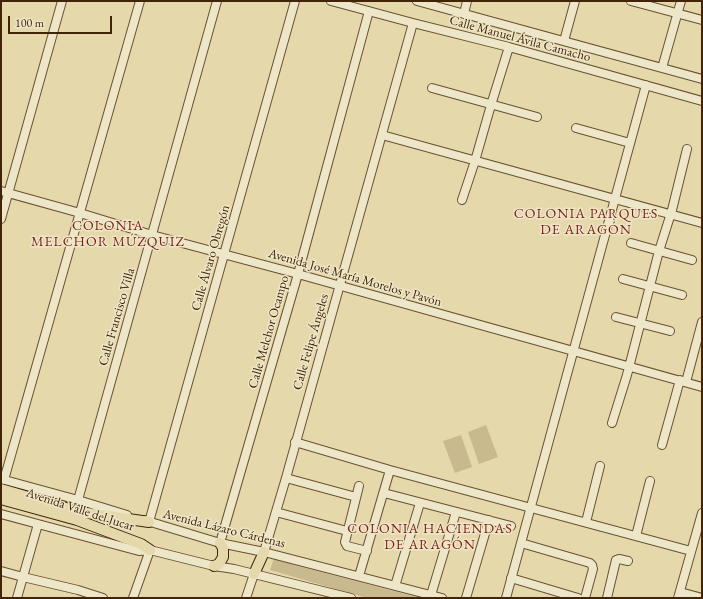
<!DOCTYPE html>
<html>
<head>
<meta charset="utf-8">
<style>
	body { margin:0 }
	#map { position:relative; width:703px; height:599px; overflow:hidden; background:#e5d8ab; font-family:"EB Garamond",serif }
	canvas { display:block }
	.frame { position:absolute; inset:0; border:2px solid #412408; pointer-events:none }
	.scale { position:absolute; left:8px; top:16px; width:104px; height:18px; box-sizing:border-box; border:2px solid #412408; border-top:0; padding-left:5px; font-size:12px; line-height:14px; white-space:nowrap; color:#412408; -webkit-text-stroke:3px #eee6c8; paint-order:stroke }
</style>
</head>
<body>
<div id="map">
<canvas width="703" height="599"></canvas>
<div class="frame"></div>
<div class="scale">100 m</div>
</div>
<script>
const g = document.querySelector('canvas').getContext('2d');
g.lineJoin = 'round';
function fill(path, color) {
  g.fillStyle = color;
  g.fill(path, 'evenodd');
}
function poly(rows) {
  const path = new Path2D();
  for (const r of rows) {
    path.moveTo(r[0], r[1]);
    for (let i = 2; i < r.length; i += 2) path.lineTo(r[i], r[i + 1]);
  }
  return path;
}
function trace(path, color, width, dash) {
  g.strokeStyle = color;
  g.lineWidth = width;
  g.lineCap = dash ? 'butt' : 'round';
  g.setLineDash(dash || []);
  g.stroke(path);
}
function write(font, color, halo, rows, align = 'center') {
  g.font = font + ' "EB Garamond",serif';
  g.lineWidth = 3;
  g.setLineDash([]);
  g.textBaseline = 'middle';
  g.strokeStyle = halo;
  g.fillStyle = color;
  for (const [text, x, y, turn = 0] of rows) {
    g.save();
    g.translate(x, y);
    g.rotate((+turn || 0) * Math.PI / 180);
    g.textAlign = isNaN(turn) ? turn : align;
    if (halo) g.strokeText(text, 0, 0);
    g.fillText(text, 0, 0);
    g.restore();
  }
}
fill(poly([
	[486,425,498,457,479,464,468,432],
	[461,435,472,467,455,473,443,441],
	[274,558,294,565,420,598,367,598,270,570]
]), '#c9b98f');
const minor = poly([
	[331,1,413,23,509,47,702,101],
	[417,1,702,79],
	[631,1,702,20],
	[464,14,467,1],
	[564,41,575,1],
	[662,68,681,1],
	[432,88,537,117],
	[576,128,630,143],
	[382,135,702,223],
	[1,191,80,213,152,235,298,274,702,387],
	[462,200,475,161,491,105,509,47],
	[1,219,62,1],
	[631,243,692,260],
	[623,279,682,295],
	[616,317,670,331],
	[686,382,702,322],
	[612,423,627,375,659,251,672,210,687,149],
	[295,442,390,470,691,551],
	[662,445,680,380],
	[286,478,356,497],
	[1,479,78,500,127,515],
	[4,480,140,1],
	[359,486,345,542,347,546,367,551],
	[384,493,511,526],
	[78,500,217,1],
	[276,512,347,531],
	[1,514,38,524,139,551,150,550,214,566,234,569,351,598],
	[144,520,220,543,264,552,442,598],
	[149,522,295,1],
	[586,522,600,466],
	[636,536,650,481],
	[220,543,298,274,369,11],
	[521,543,590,563,592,565,593,569,585,598],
	[264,552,286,478,413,23],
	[1,571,23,577,78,590,103,598],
	[359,576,390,470],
	[511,578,578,598],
	[395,586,420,503],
	[680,592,702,598],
	[431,595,456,512],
	[17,598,38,524],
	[133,598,150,550],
	[246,598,254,574],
	[466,598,489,520],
	[506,598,646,85],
	[607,598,616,560,619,559,628,561],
	[678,598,702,513]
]);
const major = poly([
	[1,489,80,512,149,522],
	[1,499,77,520,141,544,150,550],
	[214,566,219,564,223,557,223,548,220,543],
	[254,574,264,552]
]);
trace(minor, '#6a5131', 10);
trace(major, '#412408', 12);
trace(minor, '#eee6c8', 8);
trace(major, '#e5d8ab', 10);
write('13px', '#412408', '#eee6c8', [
	["Calle Manuel Ávila Camacho",520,39,15],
	["Calle Álvaro Obregón",211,258,-74],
	["Avenida José María Morelos y Pavón",355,278,16],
	["Calle Francisco Villa",117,317,-74],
	["Calle Melchor Ocampo",269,332,-74],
	["Calle Felipe Ángeles",311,342,-74],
	["Avenida Valle del Jucar",80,510,18],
	["Avenida Lázaro Cárdenas",224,529,14]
]);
g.letterSpacing = '1px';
write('14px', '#7a1f14', '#eee6c8', [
	["COLONIA PARQUES",586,214],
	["DE ARAGÓN",586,230],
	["COLONIA",108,226],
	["MELCHOR MÚZQUIZ",108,242],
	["COLONIA HACIENDAS",430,529],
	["DE ARAGÓN",430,545]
]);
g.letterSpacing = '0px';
</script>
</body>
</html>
